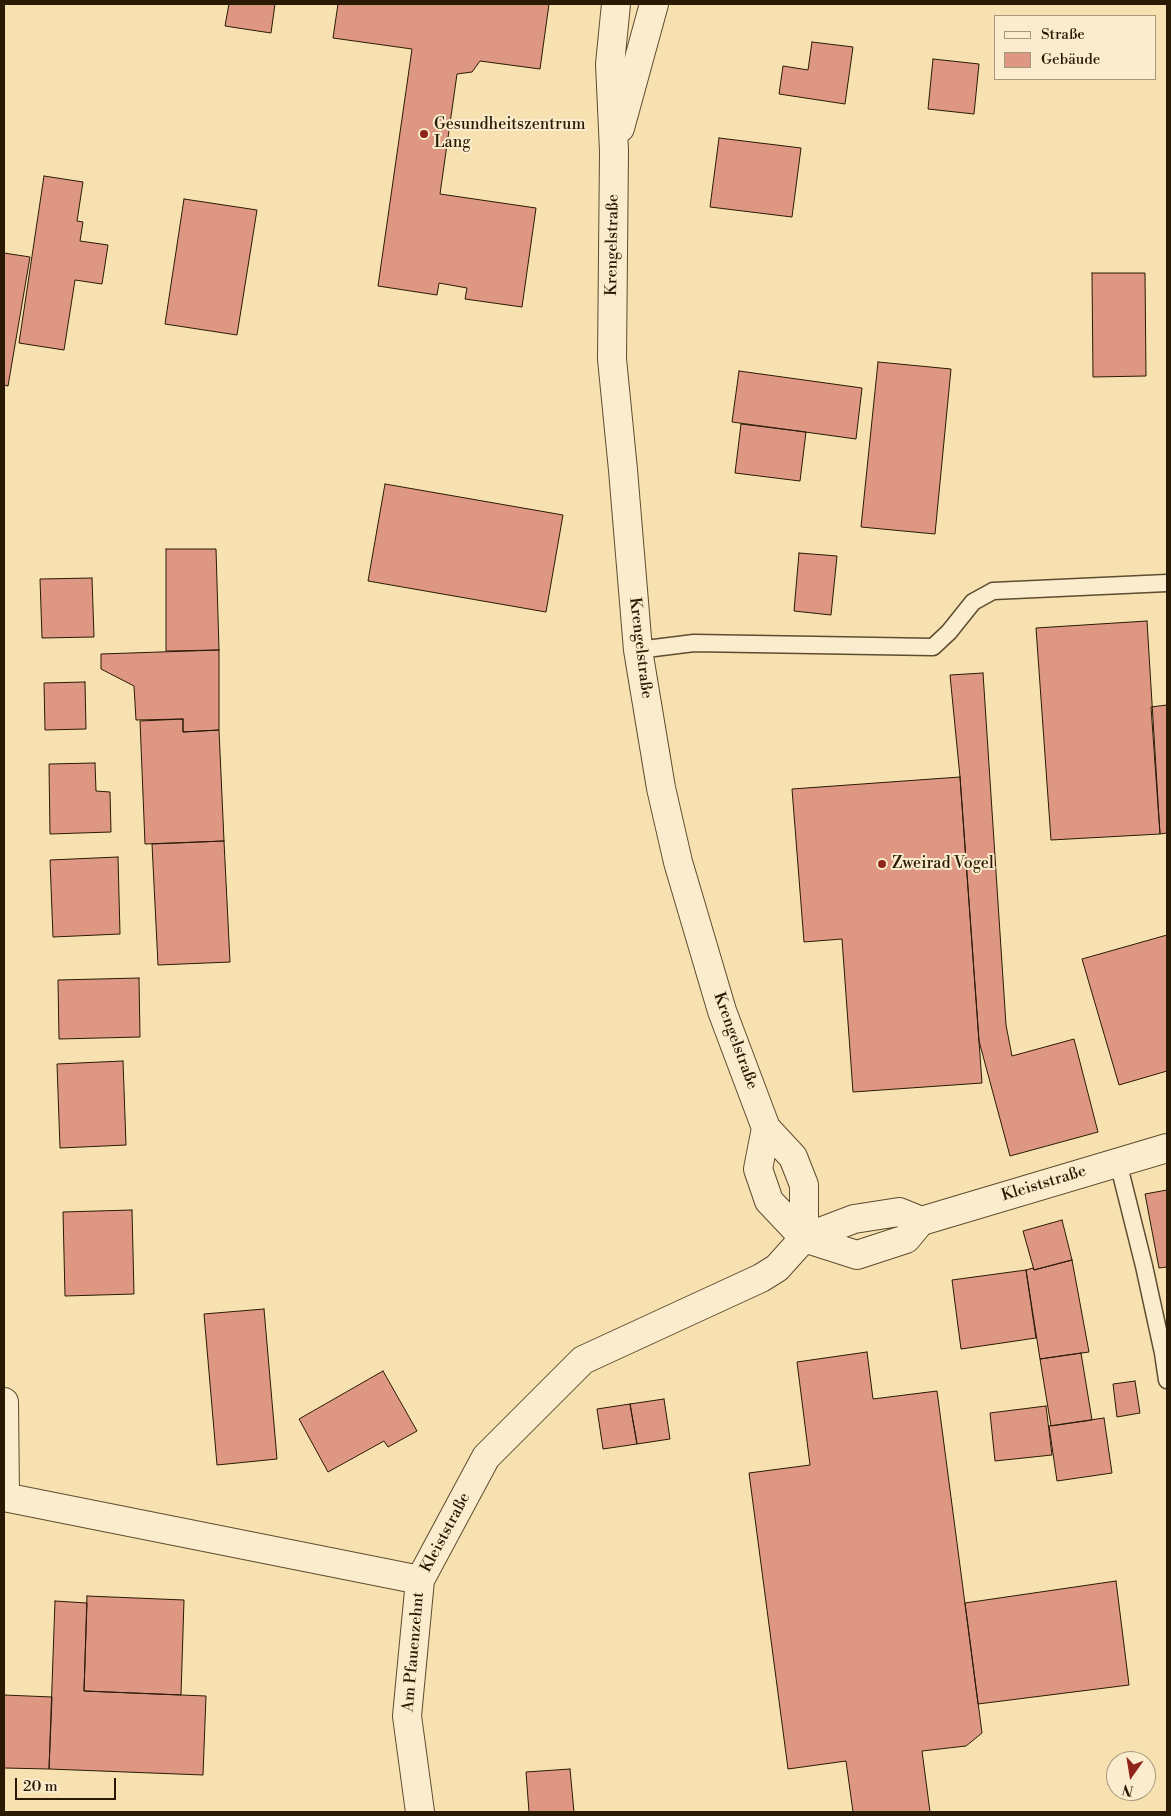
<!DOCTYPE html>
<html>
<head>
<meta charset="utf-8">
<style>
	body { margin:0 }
	#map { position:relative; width:1171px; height:1816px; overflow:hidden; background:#f7e1b0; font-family:"Libre Bodoni",serif }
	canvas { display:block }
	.frame { position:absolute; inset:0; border:5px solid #2a1a04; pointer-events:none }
	.legend { position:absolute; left:994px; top:15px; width:162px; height:65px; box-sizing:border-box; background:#faeccc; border:1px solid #a7987c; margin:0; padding:6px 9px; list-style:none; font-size:15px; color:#2a1a04 }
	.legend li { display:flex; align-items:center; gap:10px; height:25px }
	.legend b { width:25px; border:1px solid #a7987c }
	.north { position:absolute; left:1106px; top:1751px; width:50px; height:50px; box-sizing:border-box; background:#faeccc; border:1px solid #a7987c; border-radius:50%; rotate:193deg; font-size:14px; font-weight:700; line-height:20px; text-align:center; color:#2a1a04 }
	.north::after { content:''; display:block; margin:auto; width:18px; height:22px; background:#8f2418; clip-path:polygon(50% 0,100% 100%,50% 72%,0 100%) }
	.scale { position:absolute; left:15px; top:1778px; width:101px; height:22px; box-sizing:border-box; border:2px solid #2a1a04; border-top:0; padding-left:6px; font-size:15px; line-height:18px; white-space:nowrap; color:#2a1a04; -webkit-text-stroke:4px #faeccc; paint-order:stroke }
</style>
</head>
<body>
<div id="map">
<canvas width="1171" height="1816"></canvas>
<div class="frame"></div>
<ul class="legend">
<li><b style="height:6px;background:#faeccc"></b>Straße</li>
<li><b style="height:14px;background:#de9783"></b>Gebäude</li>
</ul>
<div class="north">N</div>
<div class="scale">20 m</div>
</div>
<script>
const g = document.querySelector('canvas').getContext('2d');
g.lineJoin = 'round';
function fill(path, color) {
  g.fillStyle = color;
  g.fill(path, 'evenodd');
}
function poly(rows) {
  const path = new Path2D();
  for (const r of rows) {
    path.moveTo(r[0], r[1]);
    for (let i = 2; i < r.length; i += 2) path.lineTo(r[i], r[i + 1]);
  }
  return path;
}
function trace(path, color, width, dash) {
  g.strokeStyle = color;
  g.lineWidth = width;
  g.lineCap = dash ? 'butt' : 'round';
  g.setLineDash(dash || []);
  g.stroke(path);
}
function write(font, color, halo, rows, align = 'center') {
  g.font = font + ' "Libre Bodoni",serif';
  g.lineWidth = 4;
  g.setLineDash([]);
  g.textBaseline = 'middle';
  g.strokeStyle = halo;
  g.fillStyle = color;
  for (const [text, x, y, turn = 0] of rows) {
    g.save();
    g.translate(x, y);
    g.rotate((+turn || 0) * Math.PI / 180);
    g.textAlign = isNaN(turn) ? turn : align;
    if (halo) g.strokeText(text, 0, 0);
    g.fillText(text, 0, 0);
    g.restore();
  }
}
const building = poly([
	[229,4,275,4,271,33,225,26,229,4],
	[338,4,549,4,540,69,480,61,472,72,457,74,440,194,536,208,522,307,465,299,467,288,439,283,437,295,378,286,412,49,333,38,338,4],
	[812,42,853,47,845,104,779,94,783,66,808,70,812,42],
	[933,59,979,64,974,114,928,109,933,59],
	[719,138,801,148,792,217,710,207,719,138],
	[44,176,83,182,77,221,83,222,80,241,108,245,102,284,75,280,64,350,19,343,44,176],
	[184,199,257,210,237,335,165,324,184,199],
	[4,253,30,257,8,386,4,385,4,253],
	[1092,273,1145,273,1146,376,1093,377,1092,273],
	[878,362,951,369,935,534,861,527,878,362],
	[739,371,862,388,856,439,732,422,739,371],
	[741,424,806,432,800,481,735,473,741,424],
	[385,484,563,515,546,612,368,581,385,484],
	[166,549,216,549,219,650,166,651,166,549],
	[799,553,837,556,831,615,794,611,799,553],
	[92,578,94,637,42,638,40,579,92,578],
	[1147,621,1160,834,1051,840,1036,628,1147,621],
	[219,650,219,730,183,732,183,719,136,720,134,686,101,669,101,654,219,650],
	[983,673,1006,1025,1012,1056,1074,1039,1098,1132,1010,1156,979,1041,960,777,950,675,983,673],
	[85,682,86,729,45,730,44,683,85,682],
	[1167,705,1167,833,1160,834,1151,707,1167,705],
	[183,719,183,732,219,730,224,841,145,844,140,721,183,719],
	[95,763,96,791,110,792,111,832,50,834,49,764,95,763],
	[960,777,982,1083,853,1092,842,939,804,942,792,789,960,777],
	[224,841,230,962,158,965,152,844,224,841],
	[118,857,120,934,53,937,50,860,118,857],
	[1167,935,1167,1071,1119,1085,1082,959,1167,935],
	[139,978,140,1037,59,1039,58,980,139,978],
	[123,1061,126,1145,60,1148,57,1064,123,1061],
	[1167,1190,1167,1267,1159,1268,1145,1194,1167,1190],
	[132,1210,134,1294,65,1296,63,1212,132,1210],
	[1062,1220,1072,1260,1034,1270,1023,1231,1062,1220],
	[1072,1260,1089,1352,1040,1359,1026,1270,1033,1268,1034,1270,1072,1260],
	[1026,1270,1036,1338,961,1349,952,1280,1026,1270],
	[264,1309,277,1459,217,1465,204,1314,264,1309],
	[867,1352,873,1399,937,1391,982,1733,966,1746,922,1751,930,1812,853,1812,846,1761,788,1769,749,1473,810,1465,797,1362,867,1352],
	[1081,1353,1092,1420,1051,1426,1040,1359,1081,1353],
	[383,1371,417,1431,388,1447,384,1441,328,1472,299,1419,383,1371],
	[1135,1381,1140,1413,1117,1417,1113,1384,1135,1381],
	[664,1399,670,1439,637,1444,630,1404,664,1399],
	[630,1404,637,1444,603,1449,597,1409,630,1404],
	[1046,1406,1052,1455,995,1461,990,1413,1046,1406],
	[1104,1418,1112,1473,1057,1481,1049,1426,1104,1418],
	[1116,1581,1129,1685,978,1704,965,1603,1116,1581],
	[87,1596,184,1600,181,1695,84,1691,87,1596],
	[55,1601,87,1603,84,1691,206,1696,203,1775,49,1769,55,1601],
	[4,1695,52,1697,49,1769,4,1768,4,1695],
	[570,1769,574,1812,529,1812,526,1772,570,1769]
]);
fill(building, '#de9783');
trace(building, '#2a1a04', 1);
const service = poly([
	[638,650,694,643,933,647,949,632,973,602,993,591,1167,583],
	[1118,1162,1144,1266,1163,1353,1167,1380]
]);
const minor = poly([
	[616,4,610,64,614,151,612,359,623,470,638,650,661,788,678,862,722,1011,766,1128,793,1157,804,1185,804,1238],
	[620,128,654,4],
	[766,1128,758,1169,769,1201,804,1238,857,1255,906,1239,921,1221],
	[4,1402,5,1497],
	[4,1497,420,1580],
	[420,1812,407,1716,420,1580,486,1457,583,1360,761,1278,777,1268,804,1238,854,1219,899,1212,921,1221,925,1220,1167,1148]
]);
trace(service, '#5d4c2f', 19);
trace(minor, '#5d4c2f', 30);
trace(service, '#faeccc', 16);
trace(minor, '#faeccc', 28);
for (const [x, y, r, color] of [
	[424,134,5,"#8f2418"],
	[882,864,5,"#8f2418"]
]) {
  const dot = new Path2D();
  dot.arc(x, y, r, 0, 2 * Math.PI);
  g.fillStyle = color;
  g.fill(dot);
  trace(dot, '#faeccc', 2);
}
write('16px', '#2a1a04', '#faeccc', [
	["Gesundheitszentrum",434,125],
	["Lang",434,143],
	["Zweirad Vogel",892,864]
], 'left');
write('16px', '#2a1a04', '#faeccc', [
	["Krengelstraße",613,245,-89],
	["Krengelstraße",640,648,83],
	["Krengelstraße",735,1041,70],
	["Kleiststraße",1044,1184,-17],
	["Kleiststraße",446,1533,-62],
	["Am Pfauenzehnt",414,1652,-85]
]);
</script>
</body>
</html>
